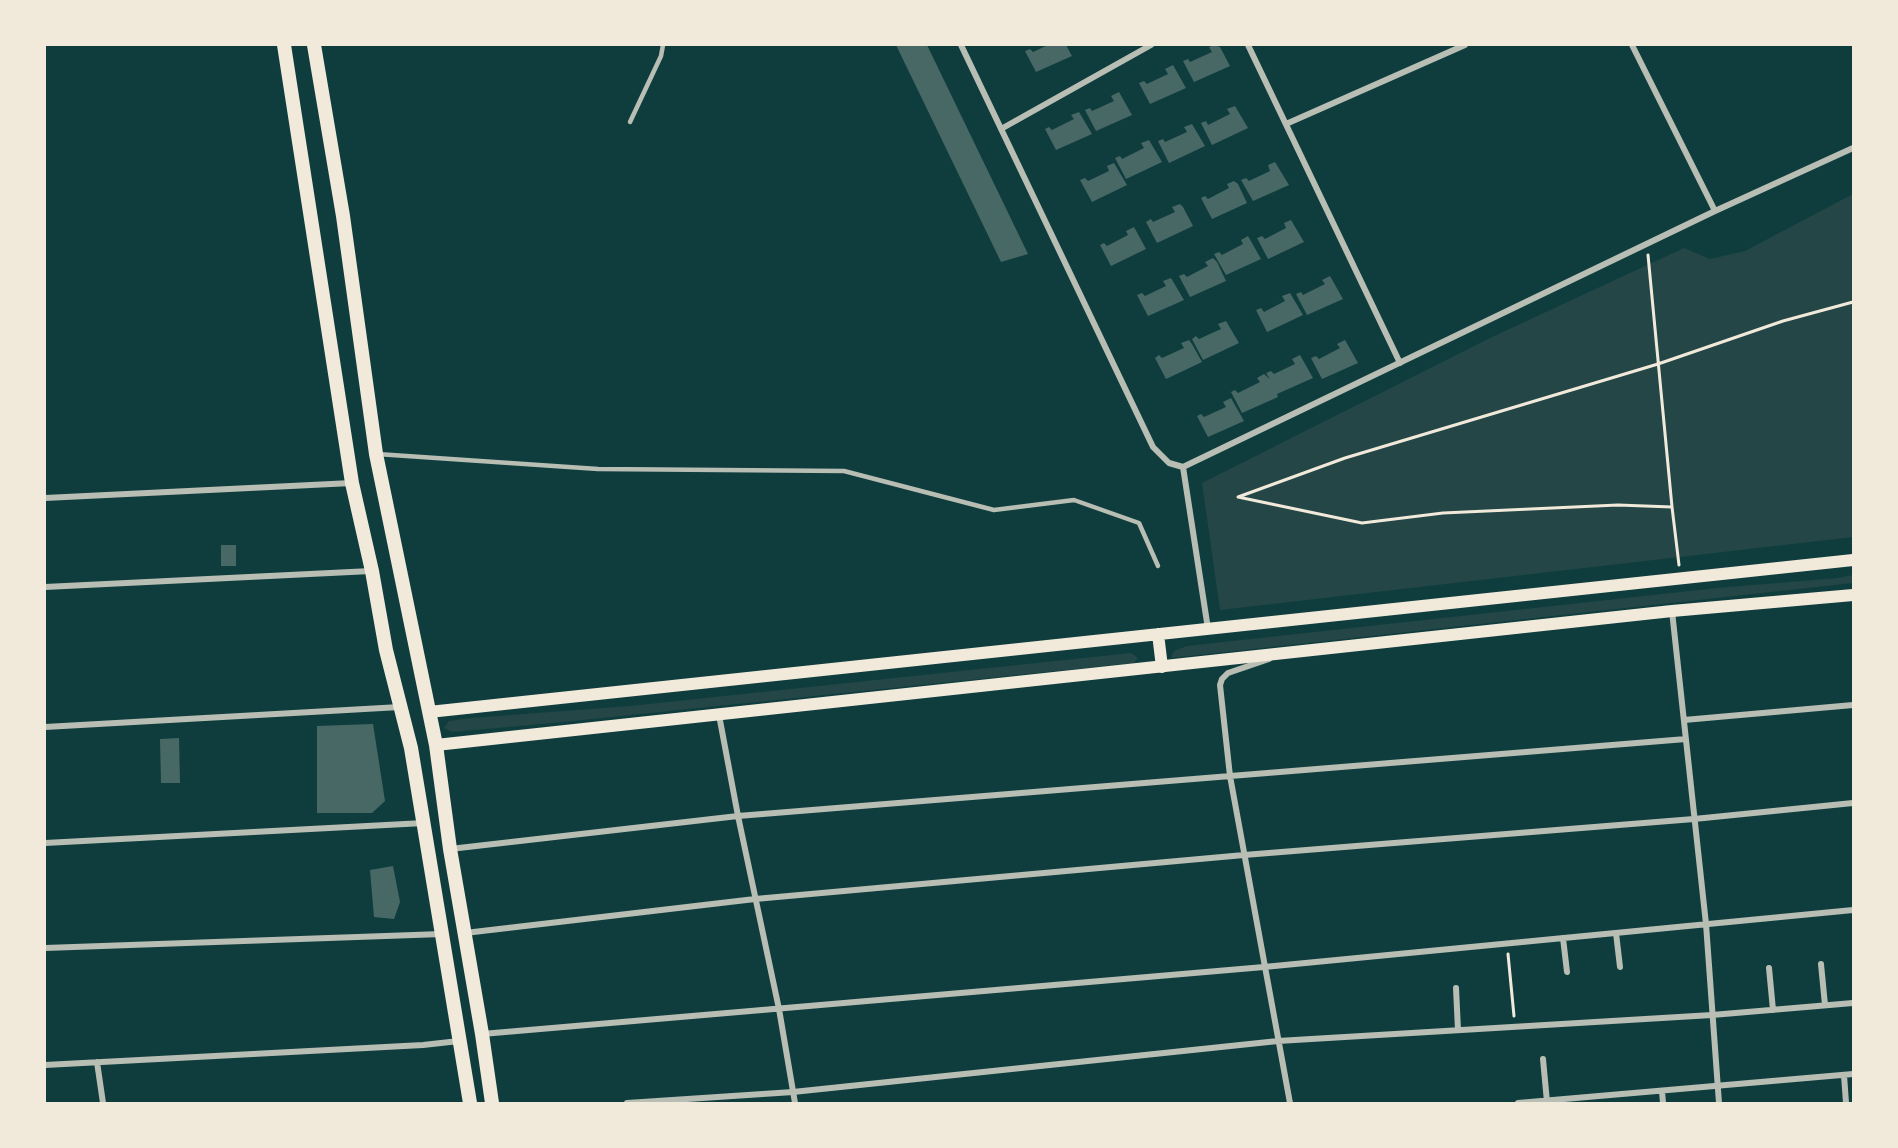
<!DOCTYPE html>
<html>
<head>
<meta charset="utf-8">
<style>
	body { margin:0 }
	#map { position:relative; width:1898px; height:1148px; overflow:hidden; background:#0f3d3e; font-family:Figtree,sans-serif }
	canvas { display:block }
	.frame { position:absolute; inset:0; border:46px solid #f1e9da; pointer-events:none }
</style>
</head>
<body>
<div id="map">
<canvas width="1898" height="1148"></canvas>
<div class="frame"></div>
</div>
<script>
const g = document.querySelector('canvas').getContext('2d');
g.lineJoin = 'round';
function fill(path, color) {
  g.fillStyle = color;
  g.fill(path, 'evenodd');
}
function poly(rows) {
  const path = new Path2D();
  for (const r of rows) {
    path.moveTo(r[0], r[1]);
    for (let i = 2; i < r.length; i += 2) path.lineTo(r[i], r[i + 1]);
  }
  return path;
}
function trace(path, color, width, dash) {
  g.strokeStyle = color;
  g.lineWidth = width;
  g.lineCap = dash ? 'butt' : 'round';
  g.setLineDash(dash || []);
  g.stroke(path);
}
fill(poly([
	[1853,194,1853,537,1220,610,1202,483,1492,337,1684,248,1710,259,1745,251],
	[1853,575,1853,583,1171,658,1174,651,1187,646,1717,588,1838,578],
	[1131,653,1138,658,1134,663,554,723,452,732,444,728,449,721,471,718,630,706]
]), '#244646');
fill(poly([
	[896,45,927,45,1028,254,1001,262],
	[1048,45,1066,45,1072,56,1036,72,1025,51,1030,49,1033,52],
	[1214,45,1220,47,1230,66,1194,82,1183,61,1188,59,1190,62,1212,52,1209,47],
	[1173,65,1186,88,1150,104,1139,83,1144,81,1147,84,1168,74,1165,69],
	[1119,92,1132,115,1096,131,1085,110,1090,108,1092,111,1114,101,1111,96],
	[1235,106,1248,128,1212,145,1201,123,1206,121,1208,125,1230,114,1227,109],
	[1079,112,1092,134,1056,150,1045,129,1049,127,1052,130,1074,119,1071,115],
	[1192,124,1205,146,1169,163,1158,141,1163,139,1165,142,1187,132,1184,127],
	[1149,140,1162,162,1126,179,1115,158,1120,156,1122,159,1144,148,1141,143],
	[1275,162,1289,185,1253,201,1241,180,1246,178,1249,181,1270,171,1268,165],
	[1114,163,1127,185,1092,202,1080,180,1085,178,1088,181,1109,171,1107,166],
	[1234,181,1238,184,1247,203,1212,219,1201,198,1205,196,1208,199,1229,188,1227,184],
	[1180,204,1183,207,1193,226,1157,243,1146,222,1151,219,1153,222,1175,212,1172,207],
	[1291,220,1304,242,1268,259,1257,238,1262,236,1265,239,1286,228,1284,223],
	[1134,227,1146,249,1111,266,1100,245,1104,243,1107,246,1128,235,1126,231],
	[1248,236,1261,259,1226,275,1214,254,1219,252,1222,255,1243,244,1241,240],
	[1213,258,1217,262,1226,281,1190,297,1179,276,1184,274,1187,277,1208,266,1205,262],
	[1330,276,1343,299,1307,315,1296,294,1301,292,1303,295,1325,284,1322,280],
	[1171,278,1184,300,1148,316,1137,295,1142,293,1145,296,1166,286,1163,281],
	[1290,293,1303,315,1267,332,1256,310,1261,308,1264,312,1285,301,1282,296],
	[1226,321,1239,343,1203,360,1192,339,1196,336,1199,339,1221,329,1218,324],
	[1189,340,1192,344,1202,362,1166,379,1155,358,1159,355,1162,358,1184,348,1181,343],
	[1345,340,1358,363,1322,379,1311,358,1316,356,1319,359,1340,348,1337,344],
	[1300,355,1313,378,1277,394,1278,397,1242,413,1231,392,1235,390,1238,393,1260,382,1257,378,1264,374,1270,379,1266,373,1271,371,1274,374,1295,364,1292,359],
	[1231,398,1244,421,1208,437,1197,416,1201,414,1204,417,1226,407,1223,402],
	[221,545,236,545,236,566,221,566],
	[373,724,385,801,372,813,317,813,317,726],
	[179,738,180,783,161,783,160,739],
	[393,866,400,902,394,919,374,917,370,870]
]), '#486865');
trace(poly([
	[1648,255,1672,507],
	[1679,565,1672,507,1618,505,1443,513,1362,523,1238,497,1345,458,1658,364,1783,321,1853,302],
	[1508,954,1514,1016]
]), '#f1e9da', 3);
trace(poly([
	[630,122,661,56,663,45],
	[377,454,598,469,844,471,994,510,1074,500,1139,523,1158,566]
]), '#b8beb3', 4.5);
trace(poly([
	[961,45,1153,447,1169,463,1183,467,1715,211,1853,148],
	[1248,45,1400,363],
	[1632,45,1715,211],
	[1286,124,1465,45],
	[1001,129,1151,45],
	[1183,467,1208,629],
	[45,498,352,483],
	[45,587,371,571],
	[1672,611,1706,924,1719,1103],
	[1269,659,1228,673,1222,679,1220,685,1230,776,1290,1103],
	[719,715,738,816,779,1009,795,1103],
	[1684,720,1853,705],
	[45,727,400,707],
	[45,843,424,823],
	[450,849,738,816,1686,739],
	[465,933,755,899,1244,855,1694,819,1853,803],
	[1616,933,1620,967],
	[1563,938,1567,972],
	[45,948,442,934],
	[1821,964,1825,1005],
	[1769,968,1773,1010],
	[1456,988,1458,1030],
	[482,1034,1264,967,1853,910],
	[1543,1059,1547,1102],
	[97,1062,103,1103],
	[45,1065,423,1045,459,1041],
	[1844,1075,1846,1103],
	[1662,1091,1663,1103],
	[627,1103,793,1092,1278,1041,1712,1015,1853,1003],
	[1518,1103,1853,1074]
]), '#b8beb3', 6);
trace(poly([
	[1158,634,1162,667],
	[429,712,1853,560],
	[436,745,1672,611,1853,595]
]), '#f1e9da', 12);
trace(poly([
	[284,45,352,483,372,571,386,650,411,748,470,1103],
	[314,45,343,216,376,454,436,745,450,849,482,1034,492,1103]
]), '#f1e9da', 14);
</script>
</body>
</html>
